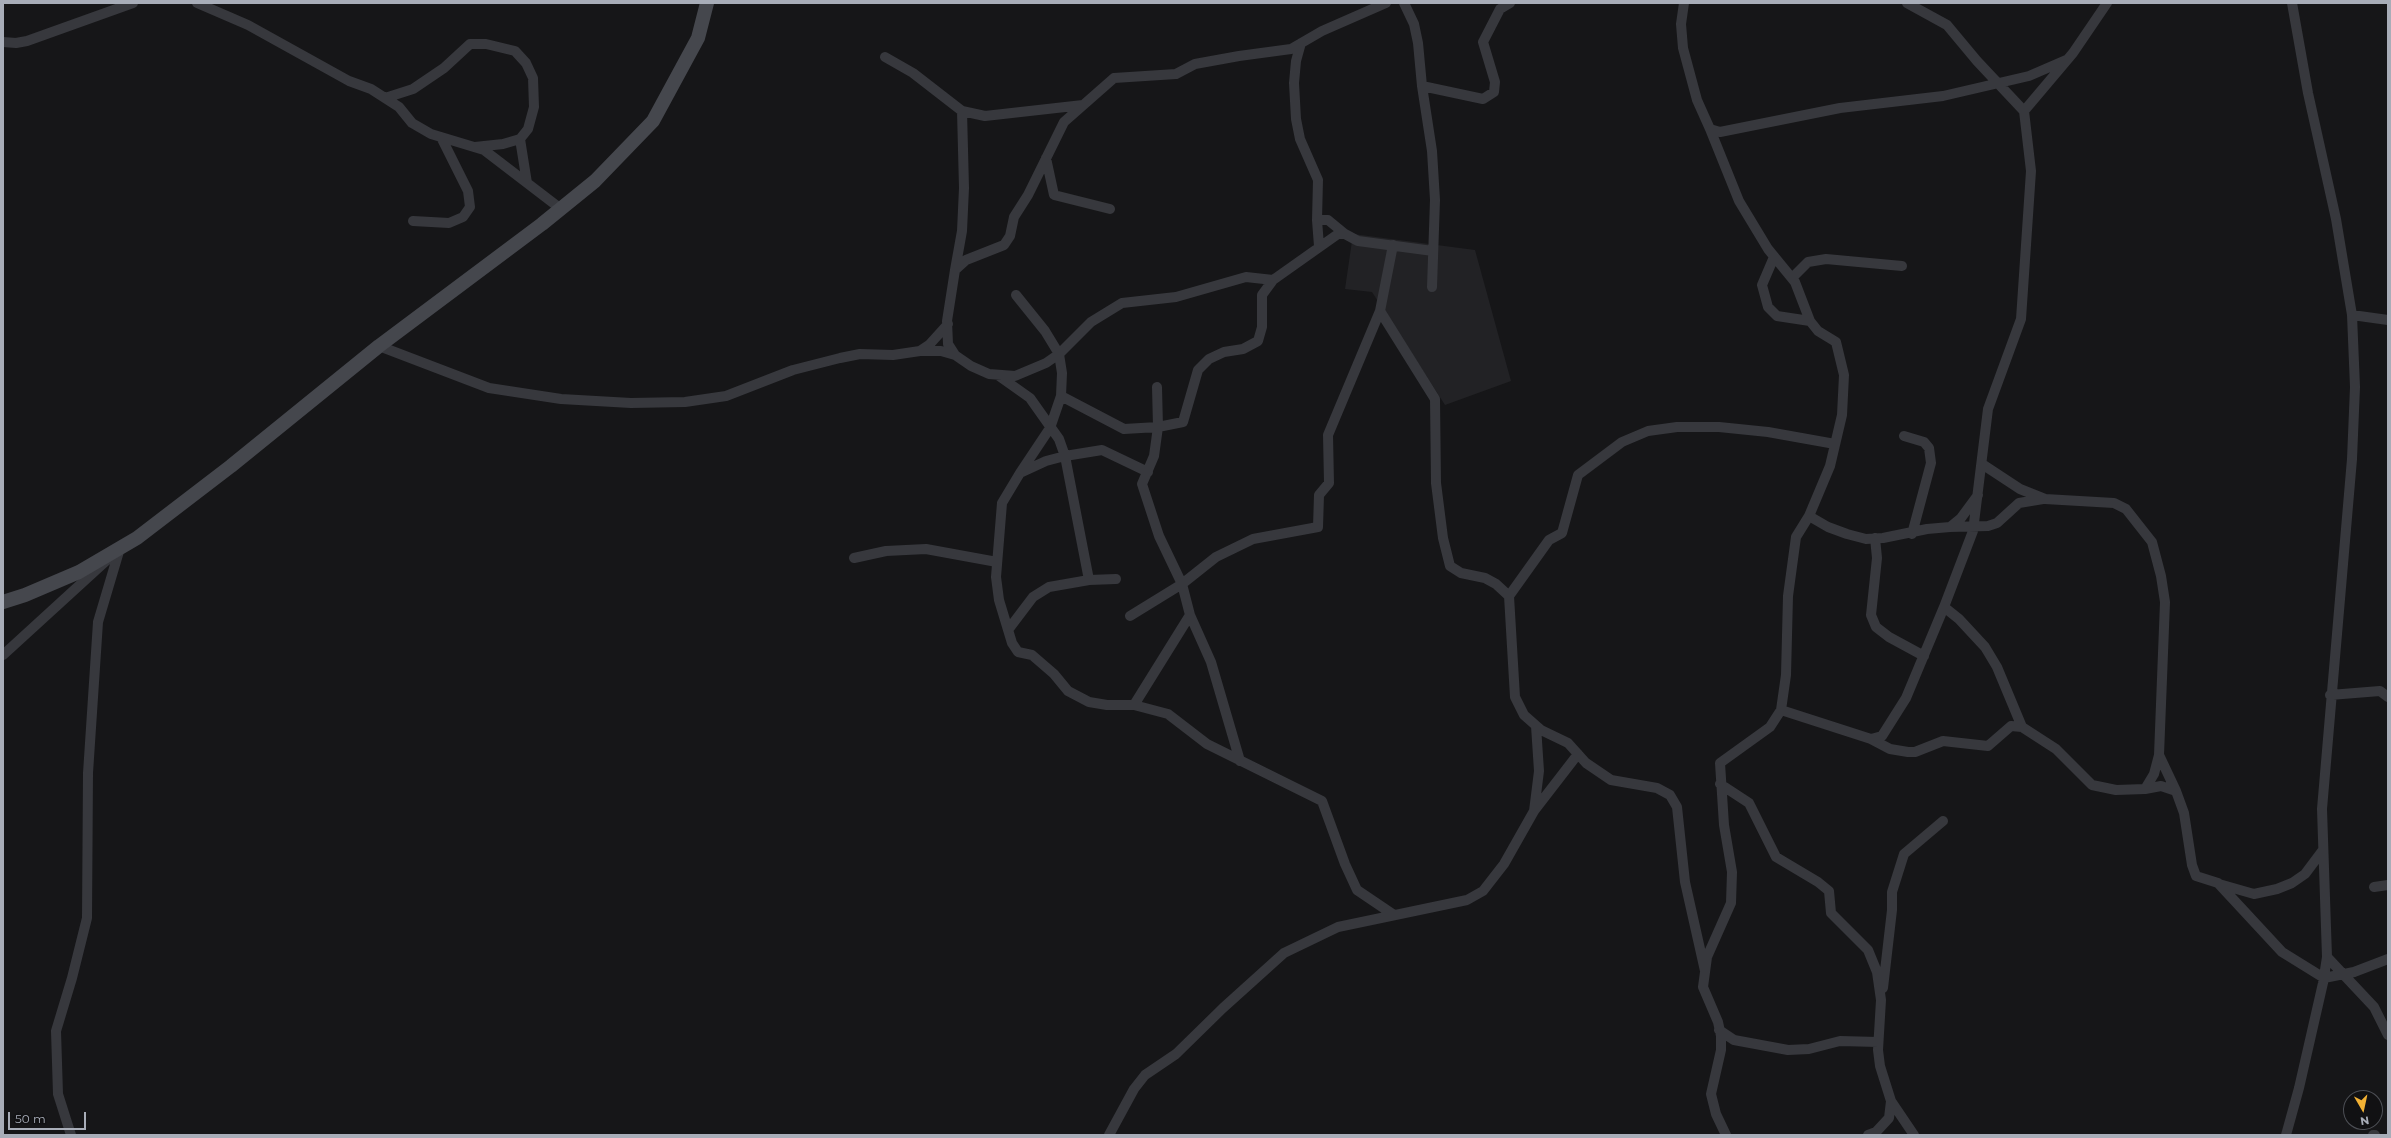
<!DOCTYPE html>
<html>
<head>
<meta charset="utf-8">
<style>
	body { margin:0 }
	#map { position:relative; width:2391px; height:1138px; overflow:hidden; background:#161618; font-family:Montserrat,sans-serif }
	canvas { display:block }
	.frame { position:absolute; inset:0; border:4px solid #a8adb8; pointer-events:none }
	.north { position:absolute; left:2343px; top:1090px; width:40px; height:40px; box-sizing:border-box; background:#111113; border:1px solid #4d4f55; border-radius:50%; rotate:171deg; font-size:11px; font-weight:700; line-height:16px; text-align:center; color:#a8adb8 }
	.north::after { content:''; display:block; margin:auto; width:14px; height:18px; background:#f2b134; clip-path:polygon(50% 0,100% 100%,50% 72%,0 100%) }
	.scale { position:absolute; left:8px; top:1112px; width:78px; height:18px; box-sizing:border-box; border:2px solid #a8adb8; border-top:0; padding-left:5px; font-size:12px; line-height:14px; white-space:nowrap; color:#a8adb8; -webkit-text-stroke:3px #111113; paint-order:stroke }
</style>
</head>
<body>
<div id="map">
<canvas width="2391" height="1138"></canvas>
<div class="frame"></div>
<div class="north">N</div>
<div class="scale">50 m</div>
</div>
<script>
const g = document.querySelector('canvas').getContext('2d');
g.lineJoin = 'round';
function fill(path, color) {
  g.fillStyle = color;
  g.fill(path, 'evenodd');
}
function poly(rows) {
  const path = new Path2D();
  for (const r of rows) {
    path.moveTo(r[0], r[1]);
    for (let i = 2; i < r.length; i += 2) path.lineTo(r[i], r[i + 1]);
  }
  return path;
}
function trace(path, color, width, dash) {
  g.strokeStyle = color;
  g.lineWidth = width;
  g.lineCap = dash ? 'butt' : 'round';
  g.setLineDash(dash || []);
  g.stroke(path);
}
fill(poly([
	[1353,234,1475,250,1511,381,1445,405,1372,292,1345,289]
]), '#222225');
trace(poly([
	[197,3,248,25,349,81,371,89,399,107,412,123,431,134,484,150,561,209],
	[1386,3,1322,31,1291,49,1239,56,1195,64,1176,74,1114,78,1064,122,1028,195,1014,217,1010,236,1004,245,966,260,955,270,947,321,948,344,955,355,971,366,989,374,1015,376,1046,363,1059,354,1091,322,1122,303,1176,297,1246,277,1273,280,1338,234,1345,234,1358,241,1433,251],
	[1404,3,1414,24,1418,43,1422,86,1432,151,1435,200,1432,287],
	[1684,3,1681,24,1683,48,1697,100,1710,129,1720,132,1840,108,1943,96,2029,76,2066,60],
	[1907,3,1947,25,1977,61,2024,111],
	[2292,3,2308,93,2336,219,2352,315,2388,320],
	[3,42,16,43,27,41,133,3],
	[1301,43,1296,61,1294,83,1296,119,1300,139,1318,180,1317,220],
	[885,57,913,73,962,111,985,116,1083,105],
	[1422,86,1483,99,1494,92,1495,82,1483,42,1500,9,1510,3],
	[385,98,413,89,444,68,470,44,486,44,515,51,526,63,533,78,534,107,528,129,520,139,527,183],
	[1710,129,1739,201,1768,249,1795,282,1810,321,1818,331,1836,342,1844,375,1842,415,1830,466,1809,516,1796,537,1788,596,1786,675,1781,710],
	[475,147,503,144,520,139],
	[1046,158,1054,195,1110,209],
	[413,221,449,223,463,217,470,207,468,191,441,137],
	[1393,245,1380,311,1435,399,1436,483,1443,538,1450,566,1461,573,1485,578,1496,584,1509,596],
	[1319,246,1317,220,1328,220,1345,234],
	[1774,257,1762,285,1768,307,1777,316,1810,321],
	[955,270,962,231,964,188,962,111],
	[1792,278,1808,262,1826,259,1902,266],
	[1016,295,1045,331,1059,354,1062,373,1061,396,1050,428,1020,473,1046,461,1065,456,1089,580],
	[948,324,929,345,920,351,941,351,955,355],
	[379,346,489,388,561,399,631,403,685,402,726,396,793,370,840,358,860,354,893,355,920,351],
	[999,376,1030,398,1059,439,1065,456,1102,450,1148,472],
	[1061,396,1124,429,1158,427,1183,422,1198,370,1209,359,1224,352,1243,349,1258,341,1262,327,1262,295,1273,280],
	[1904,436,1924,442,1929,448,1931,463,1912,534],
	[1982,464,2020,489,2045,499,2114,503,2126,509,2152,542,2161,576,2165,602,2159,755,2176,791,2184,813,2192,865,2196,876,2218,883,2282,952,2324,978,2354,972,2388,959],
	[1020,473,1002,503,996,577,999,600,1012,643,1018,652,1032,655,1054,674,1068,691,1089,702,1107,705,1134,705,1168,714,1207,744,1322,801,1345,864,1357,890,1394,915],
	[1809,516,1828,527,1847,534,1866,539,1883,538,1927,529,1950,527,1961,518,1978,495],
	[1950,527,1988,526,1997,523,2019,503,2043,499],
	[1875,538,1877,558,1871,615,1876,627,1889,637,1924,656],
	[854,558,886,551,926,549,997,562],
	[1190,615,1211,662,1240,761],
	[1130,616,1182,584,1159,536,1142,484,1154,456,1158,427,1157,387],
	[1008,630,1033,597,1049,587,1089,580,1116,579],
	[3,655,107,560],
	[2330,695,2380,691,2388,697],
	[1134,705,1190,615,1182,584,1216,557,1253,539,1318,527,1319,495,1329,483,1328,435,1380,311],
	[1536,726,1539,771,1534,811,1578,754],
	[2022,727,1997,667,1985,647,1959,619,1944,607,1973,531,1988,409,2021,319,2031,171,2024,111,2073,53,2107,3],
	[1871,739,1890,749,1908,752,1915,752,1943,741,1988,746,2011,726,2022,727,2056,749,2092,785,2116,790,2145,789,2154,774,2159,755],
	[1720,784,1749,803,1776,857,1818,882,1829,891,1831,913,1868,950,1877,972,1881,1000,1878,1050,1880,1066,1891,1101,1914,1135],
	[2145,789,2161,786,2176,791],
	[2219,884,2254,894,2277,889,2292,883,2305,874,2323,850],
	[2374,887,2388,885],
	[2327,957,2374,1007,2388,1035],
	[1705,971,1685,882,1677,807,1670,795,1657,788,1611,780,1586,763,1568,743,1541,730,1524,715,1515,697,1509,596,1549,540,1562,533,1578,475,1622,442,1648,431,1677,427,1719,427,1768,432,1835,444],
	[1883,988,1892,910,1892,892,1904,854,1943,821],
	[1719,1030,1734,1040,1788,1050,1809,1049,1840,1041,1878,1042],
	[71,1135,58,1094,56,1031,72,978,87,918,88,773,98,622,120,548],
	[1109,1135,1134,1089,1145,1075,1176,1054,1223,1008,1284,953,1338,927,1467,900,1483,891,1504,864,1534,811],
	[1726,1135,1716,1114,1711,1094,1721,1050,1721,1036,1718,1022,1703,987,1707,957,1731,903,1732,872,1724,825,1720,763,1770,727,1781,710,1871,739,1882,736,1906,698,1944,607],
	[1868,1135,1876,1132,1889,1118,1891,1101],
	[2286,1135,2299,1088,2323,983,2327,957,2322,809,2352,459,2355,387,2352,315],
	[2373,1135,2375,1135]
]), '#37383d', 10);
trace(poly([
	[3,602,25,595,79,572,137,538,231,466,379,346,542,224,595,181,653,121,698,38,707,3]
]), '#45474d', 14);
</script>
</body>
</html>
